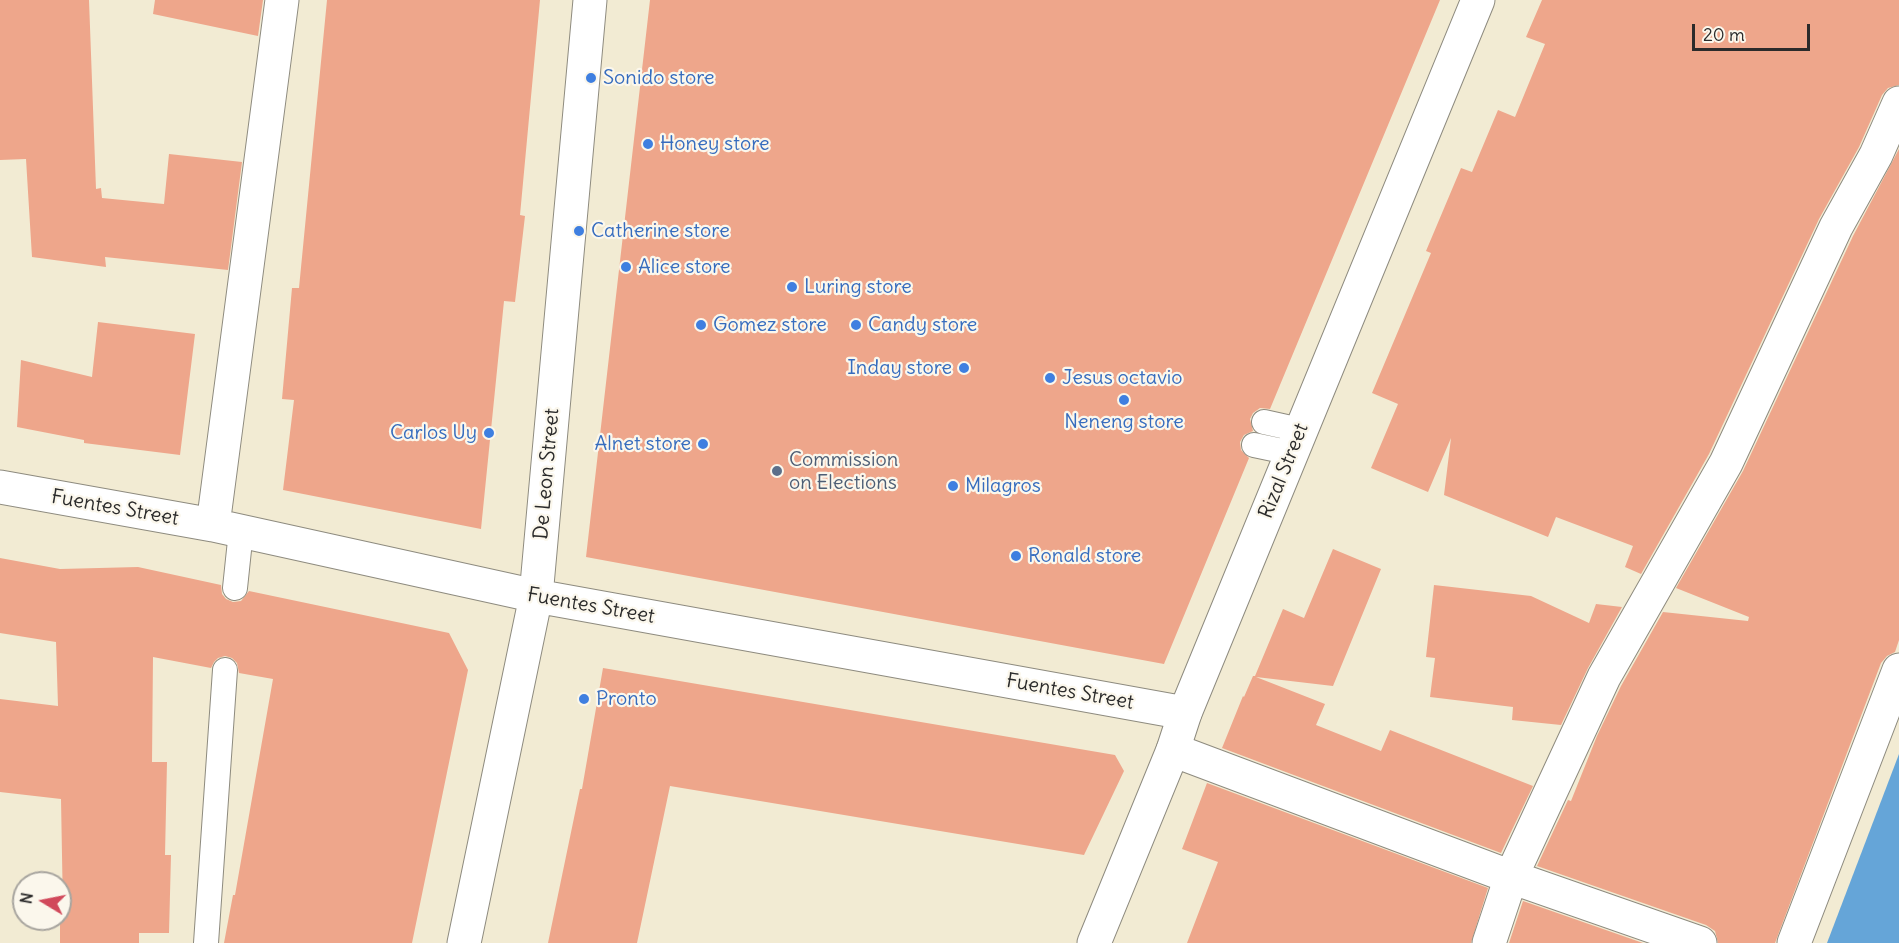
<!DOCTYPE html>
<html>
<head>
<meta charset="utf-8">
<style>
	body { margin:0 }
	#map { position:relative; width:1899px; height:943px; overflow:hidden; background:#f2ebd3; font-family:Delius,sans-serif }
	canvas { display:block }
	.north { position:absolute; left:12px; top:871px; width:60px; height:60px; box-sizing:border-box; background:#fbf7ec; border:2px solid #a8a59f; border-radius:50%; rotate:280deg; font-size:16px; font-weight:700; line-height:24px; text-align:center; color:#2b2b2b }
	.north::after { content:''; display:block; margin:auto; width:21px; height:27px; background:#d1495b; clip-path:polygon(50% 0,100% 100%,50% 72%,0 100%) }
	.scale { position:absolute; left:1692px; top:24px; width:118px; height:27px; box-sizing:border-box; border:3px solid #2b2b2b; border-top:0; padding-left:8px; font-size:18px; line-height:21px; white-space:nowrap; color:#2b2b2b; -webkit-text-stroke:4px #fbf7ec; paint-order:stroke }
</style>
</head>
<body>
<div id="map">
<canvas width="1899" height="943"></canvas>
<div class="north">N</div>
<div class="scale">20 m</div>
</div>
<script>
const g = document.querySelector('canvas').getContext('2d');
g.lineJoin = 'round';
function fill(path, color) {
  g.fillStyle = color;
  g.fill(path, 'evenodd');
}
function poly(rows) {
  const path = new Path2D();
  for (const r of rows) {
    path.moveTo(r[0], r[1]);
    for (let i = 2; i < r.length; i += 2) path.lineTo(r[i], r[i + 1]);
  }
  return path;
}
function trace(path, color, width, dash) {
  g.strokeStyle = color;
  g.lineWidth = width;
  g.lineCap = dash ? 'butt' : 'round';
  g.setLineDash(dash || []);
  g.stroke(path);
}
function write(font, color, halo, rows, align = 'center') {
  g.font = font + ' Delius,sans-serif';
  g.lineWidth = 4.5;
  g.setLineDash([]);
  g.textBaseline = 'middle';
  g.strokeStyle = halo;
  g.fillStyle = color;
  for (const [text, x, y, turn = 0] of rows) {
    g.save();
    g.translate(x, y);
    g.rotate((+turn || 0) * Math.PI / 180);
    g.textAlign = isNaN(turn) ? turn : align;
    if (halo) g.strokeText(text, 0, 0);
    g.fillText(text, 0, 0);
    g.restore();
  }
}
fill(poly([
	[1899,754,1899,943,1827,943]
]), '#65a5d8');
fill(poly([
	[0,0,89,0,96,189,101,188,102,198,164,204,169,154,242,162,228,270,105,257,106,267,32,257,26,159,0,160],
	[155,0,263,0,258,36,153,14],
	[327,0,540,0,520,215,525,216,515,302,504,301,481,529,283,490,294,400,282,399,292,288,299,288],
	[650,0,1440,0,1270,409,1260,408,1253,413,1250,419,1253,431,1244,435,1240,442,1241,450,1249,458,1164,664,586,557],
	[1542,0,1899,0,1899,85,1888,88,1882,95,1859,147,1819,219,1709,454,1641,574,1625,567,1633,546,1556,517,1548,537,1444,495,1451,438,1428,492,1371,468,1398,404,1372,393,1431,253,1426,251,1461,168,1472,172,1498,110,1515,117,1545,44,1526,37],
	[1899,149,1899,640,1895,652,1887,656,1881,663,1775,943,1718,943,1715,931,1706,925,1537,866,1568,800,1571,801,1597,736,1621,686,1663,612,1748,621,1749,617,1676,588,1743,471,1853,236],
	[98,322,195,334,180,455,84,443,84,440,17,427,21,360,92,377],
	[1333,549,1381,569,1333,686,1256,677,1325,704,1316,725,1381,751,1390,730,1533,786,1501,853,1222,748,1243,696,1244,697,1253,676,1255,676,1283,609,1304,618],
	[0,558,60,569,138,567,221,585,222,594,226,599,233,602,241,601,249,591,449,633,468,670,412,943,224,943,233,895,235,895,273,679,239,673,237,663,232,658,225,656,218,658,214,662,211,668,153,657,152,762,167,762,165,855,171,855,169,933,139,933,139,943,60,943,60,911,63,911,61,799,0,792,0,699,58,706,56,642,0,633],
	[1434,585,1531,596,1589,623,1596,604,1622,607,1588,668,1561,725,1512,720,1513,707,1430,697,1435,658,1426,657],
	[603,668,1115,755,1124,771,1084,855,670,786,637,943,548,943,580,789,582,789],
	[1207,783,1488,888,1471,943,1187,943,1218,862,1182,849],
	[1523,901,1643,943,1509,943]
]), '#eea68b');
const service = poly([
	[1264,422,1300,430],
	[1254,445,1292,453],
	[235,588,241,531],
	[206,943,225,670]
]);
const minor = poly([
	[0,487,213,525,536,596],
	[213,525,282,0],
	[1173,750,1511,877,1700,943],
	[1489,943,1511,877,1604,677,1726,463,1836,227,1876,155,1899,103],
	[1794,943,1899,670]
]);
const tertiary = poly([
	[536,596,1185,713],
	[464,943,536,596,590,0]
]);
const secondary = poly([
	[1094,943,1173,750,1185,713,1478,0]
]);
trace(service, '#8e8b7f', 26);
trace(minor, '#8e8b7f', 35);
trace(tertiary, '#8e8b7f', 35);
trace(secondary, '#8e8b7f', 35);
trace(service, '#fff', 24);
trace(minor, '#fff', 33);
trace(tertiary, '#fff', 33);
trace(secondary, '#fff', 33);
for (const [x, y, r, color] of [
	[591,78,6,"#3f7fe0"],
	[648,144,6,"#3f7fe0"],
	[579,231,6,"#3f7fe0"],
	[626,267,6,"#3f7fe0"],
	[792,287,6,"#3f7fe0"],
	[701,325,6,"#3f7fe0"],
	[856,325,6,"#3f7fe0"],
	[964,368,6,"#3f7fe0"],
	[1050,378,6,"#3f7fe0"],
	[1124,400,6,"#3f7fe0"],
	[489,433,6,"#3f7fe0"],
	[703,444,6,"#3f7fe0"],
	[777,471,6,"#5c6f8a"],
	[953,486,6,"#3f7fe0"],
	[1016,556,6,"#3f7fe0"],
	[584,699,6,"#3f7fe0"]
]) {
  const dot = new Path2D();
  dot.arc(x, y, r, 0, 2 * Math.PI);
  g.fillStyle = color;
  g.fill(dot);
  trace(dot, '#fbf7ec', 2);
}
write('20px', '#366cbe', '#fbf7ec', [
	["Sonido store",603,78],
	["Honey store",660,144],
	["Catherine store",591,231],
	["Alice store",638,267],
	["Luring store",804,287],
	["Gomez store",713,325],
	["Candy store",868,325],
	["Inday store",952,368,"right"],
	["Jesus octavio",1062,378],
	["Neneng store",1124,422,"center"],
	["Carlos Uy",477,433,"right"],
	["Alnet store",691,444,"right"],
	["Milagros",965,486],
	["Ronald store",1028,556],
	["Pronto",596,699]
], 'left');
write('20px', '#4e5e75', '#fbf7ec', [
	["Commission",789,460],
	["on Elections",789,483]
], 'left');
write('20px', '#2b2b2b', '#fbf7ec', [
	["Rizal Street",1284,471,-68],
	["De Leon Street",547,474,-85],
	["Fuentes Street",115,508,10],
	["Fuentes Street",591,606,10],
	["Fuentes Street",1070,692,10]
]);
</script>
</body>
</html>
